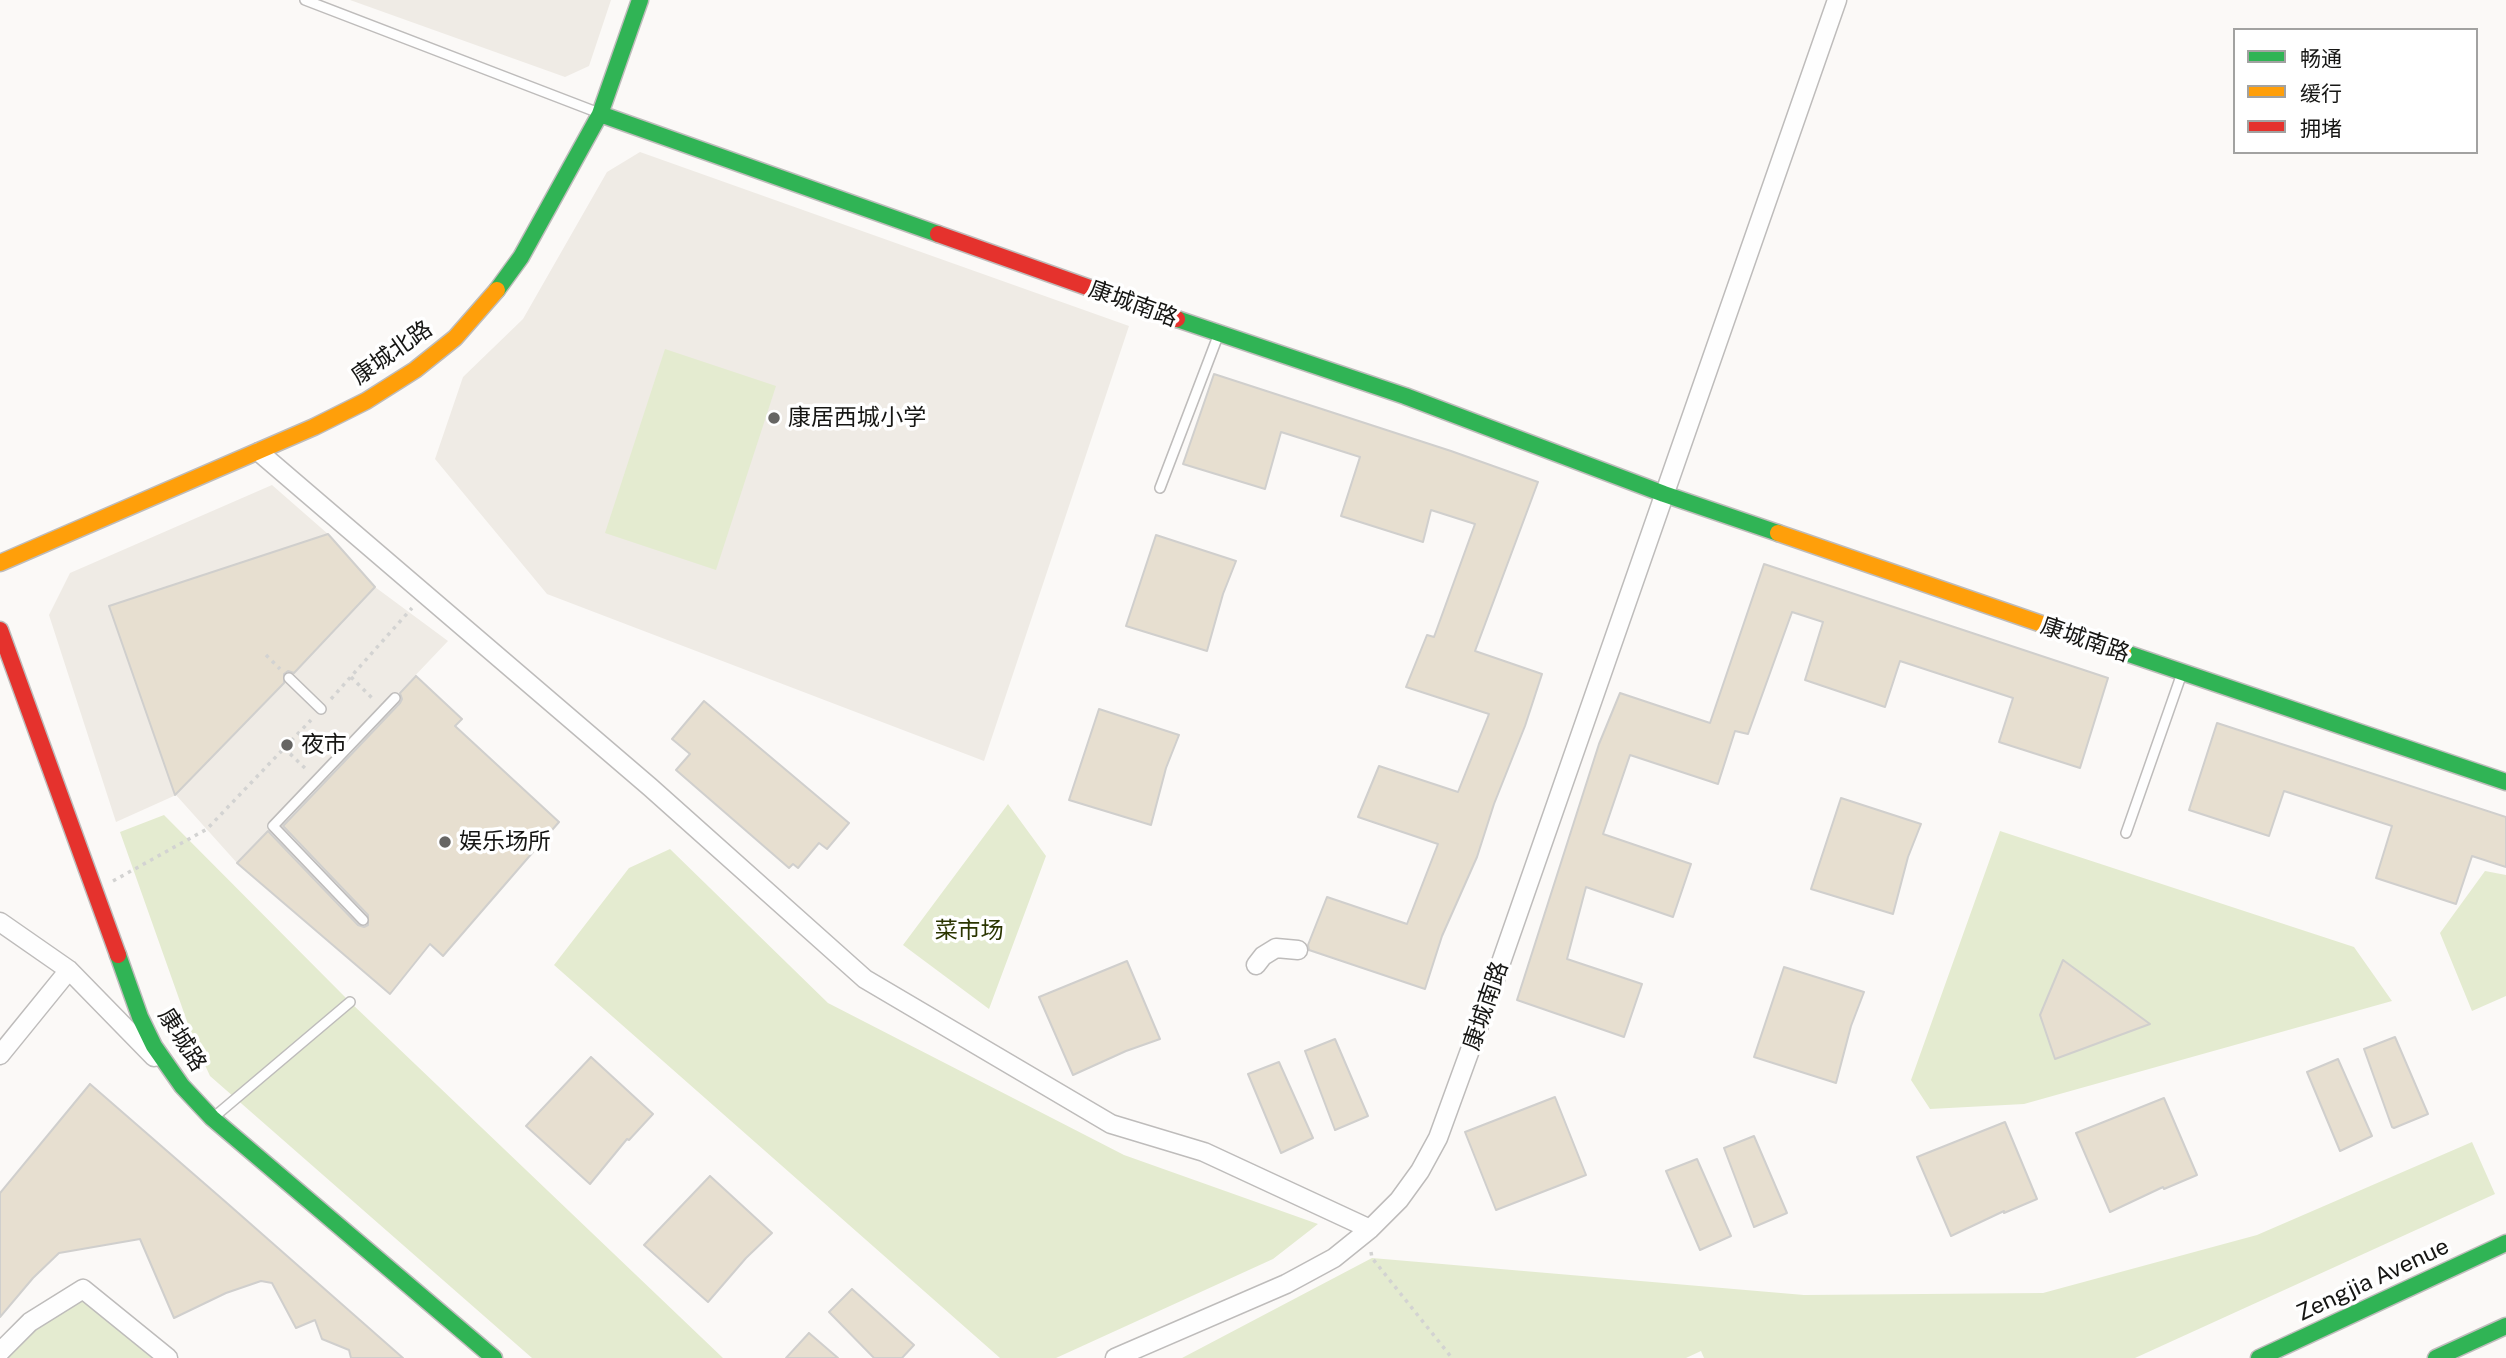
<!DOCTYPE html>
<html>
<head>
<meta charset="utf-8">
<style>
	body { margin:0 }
	#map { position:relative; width:2506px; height:1358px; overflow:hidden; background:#fbf9f7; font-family:"Public Sans","Noto Sans SC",sans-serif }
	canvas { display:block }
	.legend { position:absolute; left:2233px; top:28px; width:245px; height:126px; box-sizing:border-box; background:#fff; border:2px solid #a2a2a1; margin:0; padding:9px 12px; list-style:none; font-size:21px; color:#161614 }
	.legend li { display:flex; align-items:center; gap:14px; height:35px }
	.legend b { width:35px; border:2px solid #a2a2a1 }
</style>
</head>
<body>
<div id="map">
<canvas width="2506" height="1358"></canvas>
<ul class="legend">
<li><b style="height:9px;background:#30b455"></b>畅通</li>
<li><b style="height:9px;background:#ff9f0a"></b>缓行</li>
<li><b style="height:9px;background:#e5322d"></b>拥堵</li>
</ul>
</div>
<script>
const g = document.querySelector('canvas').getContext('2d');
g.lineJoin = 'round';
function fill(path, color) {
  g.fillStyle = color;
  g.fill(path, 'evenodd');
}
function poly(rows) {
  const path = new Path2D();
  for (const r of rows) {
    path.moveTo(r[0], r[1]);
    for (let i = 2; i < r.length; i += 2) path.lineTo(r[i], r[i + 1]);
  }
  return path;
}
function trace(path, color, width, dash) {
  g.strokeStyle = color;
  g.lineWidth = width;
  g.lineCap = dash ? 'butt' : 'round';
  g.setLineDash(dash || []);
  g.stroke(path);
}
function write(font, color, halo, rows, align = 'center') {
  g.font = font + ' "Public Sans","Noto Sans SC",sans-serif';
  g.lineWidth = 7;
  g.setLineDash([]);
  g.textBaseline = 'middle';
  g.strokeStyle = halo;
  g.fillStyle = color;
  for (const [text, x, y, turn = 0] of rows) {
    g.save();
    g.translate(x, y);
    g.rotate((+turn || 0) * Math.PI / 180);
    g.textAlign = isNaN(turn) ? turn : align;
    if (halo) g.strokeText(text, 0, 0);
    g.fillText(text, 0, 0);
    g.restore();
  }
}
fill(poly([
	[350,0,611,0,589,66,565,77],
	[640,152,1129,326,984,761,547,594,435,459,463,377,523,319,607,172],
	[272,485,328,534,109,606,176,794,375,587,448,641,237,863,176,795,116,822,49,615,70,573]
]), '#efebe5');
fill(poly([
	[665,349,776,386,716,570,605,533],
	[1008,804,1046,856,989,1009,903,945],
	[164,815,350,1002,723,1358,532,1358,210,1076,194,1041,120,832],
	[2000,831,2354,947,2392,1001,2024,1104,1930,1109,1911,1080],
	[670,849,828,1003,1124,1155,1318,1224,1273,1259,1056,1358,1000,1358,554,965,629,868],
	[2485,871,2506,875,2506,996,2472,1011,2440,933],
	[2472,1142,2495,1194,2135,1358,1704,1358,1701,1351,1686,1358,1182,1358,1372,1258,1804,1295,2043,1293,2257,1235],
	[83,1289,165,1358,0,1358]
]), '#e4ebd0');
const building = poly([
	[1214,374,1451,451,1538,482,1475,651,1542,674,1525,726,1494,804,1477,857,1442,936,1425,989,1309,950,1308,945,1327,897,1407,924,1438,844,1358,817,1379,766,1458,792,1489,714,1406,687,1427,635,1434,637,1475,524,1431,510,1423,542,1341,516,1360,457,1281,432,1265,489,1183,464,1214,374],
	[328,534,375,587,294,673,288,671,284,674,284,683,175,795,109,606,328,534],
	[1156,535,1236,561,1223,594,1207,651,1126,626,1156,535],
	[1764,564,2108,678,2080,768,1999,742,2013,698,1900,661,1885,707,1805,680,1823,622,1792,612,1748,734,1735,731,1718,784,1630,755,1603,834,1691,864,1673,917,1586,887,1567,959,1642,984,1624,1037,1517,1000,1599,744,1620,693,1710,723,1764,564],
	[416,676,462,719,455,726,559,822,443,956,430,944,390,994,237,863,268,831,358,925,364,927,368,925,368,915,283,826,400,703,402,699,400,693,416,676],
	[704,701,849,823,827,849,819,843,798,868,793,864,789,868,676,770,690,754,672,739,704,701],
	[1099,709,1179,735,1166,768,1151,825,1069,800,1099,709],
	[2217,723,2506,817,2506,867,2472,856,2456,904,2376,878,2392,826,2284,791,2269,836,2189,810,2217,723],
	[1841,798,1921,824,1908,857,1893,914,1811,889,1841,798],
	[2063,960,2150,1024,2055,1059,2040,1015,2063,960],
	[1127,961,1160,1039,1126,1051,1073,1075,1039,997,1127,961],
	[1784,967,1864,992,1851,1026,1836,1083,1754,1057,1784,967],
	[2395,1037,2428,1114,2394,1128,2392,1127,2364,1049,2395,1037],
	[1335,1039,1368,1116,1335,1130,1305,1051,1335,1039],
	[591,1057,653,1114,629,1140,627,1139,590,1184,526,1126,591,1057],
	[2338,1059,2372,1136,2340,1151,2307,1072,2338,1059],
	[1279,1062,1313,1138,1281,1153,1248,1074,1279,1062],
	[90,1084,228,1204,403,1358,351,1358,349,1350,322,1339,315,1320,296,1328,272,1283,261,1281,226,1293,174,1318,140,1239,59,1253,33,1278,0,1317,0,1193,90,1084],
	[1555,1097,1586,1175,1496,1210,1465,1132,1555,1097],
	[2164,1098,2197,1175,2164,1189,2163,1187,2110,1212,2076,1133,2164,1098],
	[2005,1122,2037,1199,2004,1213,2004,1211,1951,1236,1917,1157,2005,1122],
	[1754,1136,1787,1213,1754,1227,1724,1148,1754,1136],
	[1697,1159,1731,1236,1700,1250,1666,1171,1697,1159],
	[710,1176,772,1233,746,1258,708,1302,644,1245,710,1176],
	[852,1289,914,1345,902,1358,874,1358,829,1312,852,1289],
	[809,1333,838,1358,786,1358,809,1333]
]);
fill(building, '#e7dfd0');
trace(building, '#d0cfcd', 2);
const lane = poly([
	[305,0,599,113],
	[1160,488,1218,336],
	[289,678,321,709],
	[2126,833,2181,676],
	[363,920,273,826,395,698],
	[214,1117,350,1002]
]);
const street = poly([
	[259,452,650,787,865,979,1111,1124,1204,1152,1370,1229],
	[0,922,69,970,154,1057],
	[1256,965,1263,956,1276,948,1298,950],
	[0,1055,69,970],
	[0,1352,30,1322,83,1289,168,1358],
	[1115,1358,1286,1284,1334,1258,1370,1229,1399,1200,1420,1171,1438,1138,1477,1031,1837,0]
]);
const fast = poly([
	[600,114,938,234],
	[497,290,521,257,600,114,640,0],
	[1177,319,1405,396,1664,494,1778,533],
	[2123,652,2506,782],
	[118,955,140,1017,154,1046,182,1086,212,1118,494,1358],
	[2259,1358,2506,1243],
	[2436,1358,2506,1326]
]);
const slow = poly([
	[1778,533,2123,652],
	[0,563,314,427,366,401,415,370,455,338,497,290]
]);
const jam = poly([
	[938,234,1177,319],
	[0,630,118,955]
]);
trace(lane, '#bebcbb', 12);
trace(street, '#bebcbb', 21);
trace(fast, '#bebcbb', 19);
trace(slow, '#bebcbb', 19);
trace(jam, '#bebcbb', 19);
trace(poly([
	[266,655,280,669],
	[351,677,375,701],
	[331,699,412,608],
	[284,748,308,771],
	[113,881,207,829,311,720],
	[1371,1252,1372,1258,1452,1358]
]), '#d3d3d2', 3.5, [3.5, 5]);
trace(lane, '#fefefe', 9);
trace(street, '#fefefe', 18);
trace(fast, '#30b455', 16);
trace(slow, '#ff9f0a', 16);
trace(jam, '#e5322d', 16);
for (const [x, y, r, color] of [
	[774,418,7,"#666563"],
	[287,745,7,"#666563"],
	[445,842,7,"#666563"]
]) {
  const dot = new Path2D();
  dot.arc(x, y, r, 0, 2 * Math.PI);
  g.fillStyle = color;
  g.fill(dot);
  trace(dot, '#fff', 2.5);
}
write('23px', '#161614', '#fff', [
	["康城南路",1133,304,20],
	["康城北路",392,353,-35],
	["康城南路",2085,640,19],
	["康城南路",1486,1006,-71],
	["康城路",182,1040,58],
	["Zengjia Avenue",2373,1280,-25]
]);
write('23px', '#161614', '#fff', [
	["康居西城小学",788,418],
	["夜市",301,745],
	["娱乐场所",459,842]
], 'left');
write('23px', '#2b3500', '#fff', [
	["菜市场",969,931]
]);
</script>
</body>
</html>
